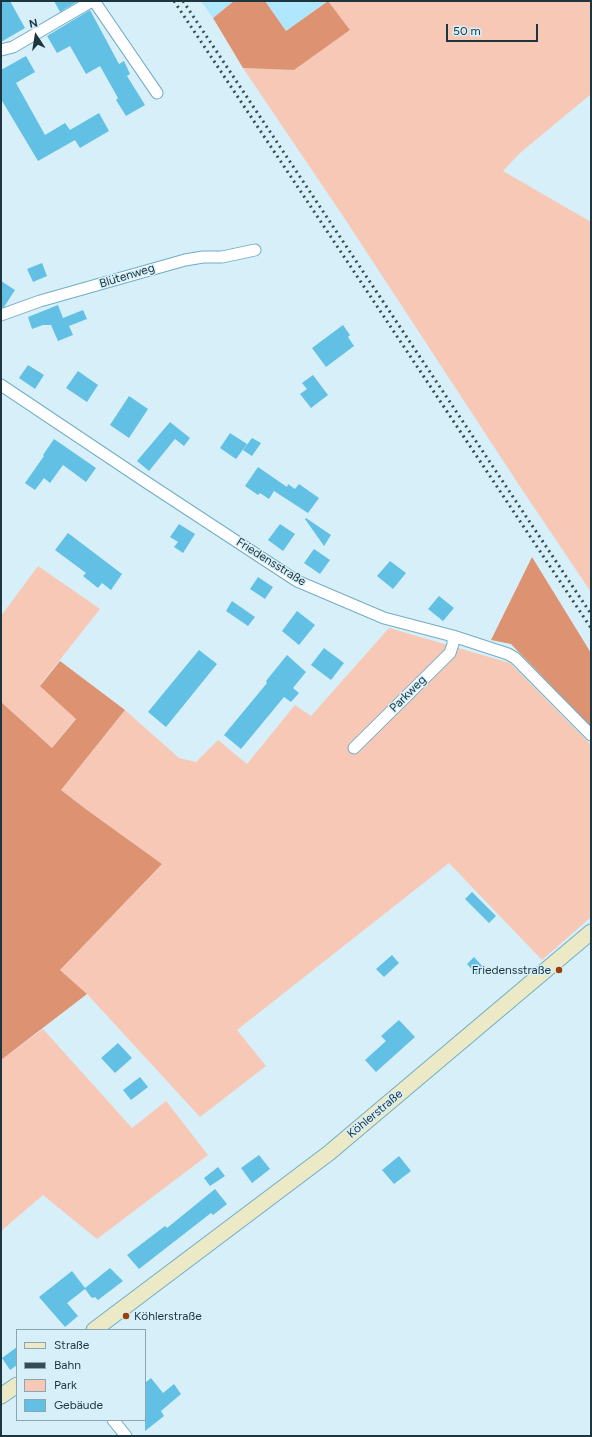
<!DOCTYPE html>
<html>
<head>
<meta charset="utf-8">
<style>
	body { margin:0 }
	#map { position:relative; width:592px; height:1437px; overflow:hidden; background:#d7eff9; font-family:Figtree,sans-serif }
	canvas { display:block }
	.frame { position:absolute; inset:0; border:2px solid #1c353f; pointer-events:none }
	.legend { position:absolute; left:16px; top:1329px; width:130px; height:92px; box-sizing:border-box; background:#d7eff9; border:1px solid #8ca5af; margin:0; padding:5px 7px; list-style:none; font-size:12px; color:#1c353f }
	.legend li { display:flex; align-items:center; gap:8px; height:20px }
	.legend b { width:20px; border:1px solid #8ca5af }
	.north { position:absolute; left:16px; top:16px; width:40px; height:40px; -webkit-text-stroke:3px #d7eff9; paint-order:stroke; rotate:348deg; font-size:11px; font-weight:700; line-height:16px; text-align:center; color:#1c353f }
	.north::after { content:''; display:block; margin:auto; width:14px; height:18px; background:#1c353f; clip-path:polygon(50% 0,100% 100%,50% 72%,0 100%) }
	.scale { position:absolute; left:446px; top:24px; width:92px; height:18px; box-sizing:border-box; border:2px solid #1c353f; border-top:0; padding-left:5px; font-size:12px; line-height:14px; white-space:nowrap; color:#1c353f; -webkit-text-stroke:3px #d7eff9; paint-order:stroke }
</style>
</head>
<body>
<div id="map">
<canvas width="592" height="1437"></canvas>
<div class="frame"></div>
<ul class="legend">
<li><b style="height:5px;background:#ece9c6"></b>Straße</li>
<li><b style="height:5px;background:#344d57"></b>Bahn</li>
<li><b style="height:11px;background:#f7c8b5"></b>Park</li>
<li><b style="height:11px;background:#61c0e3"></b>Gebäude</li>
</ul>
<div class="north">N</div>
<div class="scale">50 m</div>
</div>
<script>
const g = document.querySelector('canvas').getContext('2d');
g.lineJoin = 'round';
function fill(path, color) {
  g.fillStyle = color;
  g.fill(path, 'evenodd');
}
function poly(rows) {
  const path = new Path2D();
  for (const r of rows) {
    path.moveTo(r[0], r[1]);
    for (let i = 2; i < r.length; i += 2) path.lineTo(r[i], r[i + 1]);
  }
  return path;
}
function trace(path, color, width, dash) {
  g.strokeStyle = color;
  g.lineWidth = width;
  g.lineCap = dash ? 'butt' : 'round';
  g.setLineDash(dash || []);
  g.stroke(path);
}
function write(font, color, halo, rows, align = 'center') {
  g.font = font + ' Figtree,sans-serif';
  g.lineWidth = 3;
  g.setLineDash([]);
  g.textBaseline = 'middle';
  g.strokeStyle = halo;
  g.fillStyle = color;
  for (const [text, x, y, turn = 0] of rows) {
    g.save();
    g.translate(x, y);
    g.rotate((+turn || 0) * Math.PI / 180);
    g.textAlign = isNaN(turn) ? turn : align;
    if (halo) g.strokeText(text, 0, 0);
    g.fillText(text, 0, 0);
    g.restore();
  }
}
fill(poly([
	[201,1,234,1,213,18],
	[265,1,327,1,286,31]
]), '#afe8fe');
fill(poly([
	[328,1,591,1,591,94,520,153,503,171,591,222,591,592,519,485,343,216,243,68,294,70,350,30],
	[38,566,100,609,40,685,76,718,52,748,1,702,1,616],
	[389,628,510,663,591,745,591,917,542,960,449,863,237,1030,266,1066,200,1117,87,994,60,970,162,864,87,810,61,790,125,710,179,758,196,762,218,740,247,764,295,705,311,716],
	[43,1029,132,1128,166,1101,208,1155,97,1239,43,1195,1,1231,1,1060]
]), '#f7c8b5');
fill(poly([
	[234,1,265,1,286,31,328,1,350,30,294,70,243,68,213,18],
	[532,557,591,653,591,727,511,644,491,640],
	[60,661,125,710,61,790,87,810,162,864,60,970,87,994,1,1060,1,702,52,748,76,719,40,686]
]), '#dd9271');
fill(poly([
	[1,1,10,1,25,28,1,42],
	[54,1,78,1,60,12],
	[90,10,119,64,124,61,130,74,127,76,145,105,126,116,116,100,118,98,100,66,86,74,70,46,57,53,47,36],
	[26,56,35,72,16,83,45,135,65,123,70,130,99,113,109,131,80,148,75,140,38,161,1,99,1,70],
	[42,263,47,276,33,282,27,269],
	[1,281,15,290,4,307,1,308],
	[58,305,63,318,83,310,87,319,69,326,73,335,58,341,51,325,43,325,32,329,28,317],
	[343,325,350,335,348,337,354,346,326,367,312,348],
	[28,365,44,375,35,389,19,378],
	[78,371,98,385,87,402,66,388],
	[313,375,328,395,311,408,300,394,307,389,302,383],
	[129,396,148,409,129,438,110,425],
	[170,422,190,438,184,446,175,439,149,471,137,461],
	[230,433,247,444,236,459,220,448],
	[252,438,261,443,252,456,243,450],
	[54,439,96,468,86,482,63,465,50,483,44,478,35,490,25,483,44,456,43,455],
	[258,467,287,487,288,484,295,489,299,484,319,498,308,513,274,491,269,499,260,493,258,495,245,486],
	[306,518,331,535,324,546,305,519],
	[179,524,195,534,183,553,174,547,178,542,170,537],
	[280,524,295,534,283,551,268,540],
	[68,533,122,574,111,590,102,583,98,588,83,576,86,573,55,550],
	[314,549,330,560,320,574,304,563],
	[390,561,406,573,393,589,377,576],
	[258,577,273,587,265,599,250,589],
	[439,596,454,608,443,621,428,609],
	[232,601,255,617,248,626,226,611],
	[297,611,315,625,299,645,282,631],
	[324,648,344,663,331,680,311,665],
	[199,650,217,664,166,727,148,712],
	[287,655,306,672,293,688,299,693,291,702,284,697,241,749,224,735,267,683,266,681],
	[472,892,496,916,489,923,465,899],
	[392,955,399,963,384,977,376,969],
	[474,957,484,968,477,975,467,964],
	[399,1020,415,1037,376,1072,365,1060,386,1041,381,1036],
	[118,1043,132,1058,115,1073,101,1058],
	[140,1077,148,1087,131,1100,123,1090],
	[259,1155,270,1169,252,1183,241,1168],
	[399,1156,411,1171,394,1184,382,1170],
	[218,1167,225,1176,210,1186,204,1178],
	[215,1189,227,1204,213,1215,211,1213,139,1269,127,1255,165,1226,167,1228],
	[110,1268,123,1281,98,1300,95,1297,93,1298,91,1297,85,1289,67,1303,78,1316,65,1327,39,1297,72,1271,85,1288],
	[17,1347,17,1365,10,1370,2,1358],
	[151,1378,163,1393,174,1384,181,1394,161,1411,164,1416,145,1431,145,1383]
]), '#61c0e3');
const street = poly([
	[94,1,157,93],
	[1,50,13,47,92,1],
	[1,315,40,301,185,260,203,257,222,257,255,250],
	[1,385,146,482,297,581,384,618,453,636,508,654,515,658,591,735],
	[354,748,450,653,453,644,453,636],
	[113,1420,126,1436]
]);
const secondary = poly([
	[94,1330,329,1153,591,932],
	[1,1396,17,1385]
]);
trace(street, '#70adc5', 13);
trace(secondary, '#70adc5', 17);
trace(street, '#fff', 11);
trace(secondary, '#ece9c6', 15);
trace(poly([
	[174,1,591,628],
	[183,1,591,614]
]), '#344d57', 3, [2, 4]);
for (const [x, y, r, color] of [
	[559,970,4,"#a03d00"],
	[126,1316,4,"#a03d00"]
]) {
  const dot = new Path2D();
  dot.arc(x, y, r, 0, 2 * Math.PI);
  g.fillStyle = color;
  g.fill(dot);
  trace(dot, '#d7eff9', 1.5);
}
write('12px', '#1c353f', '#d7eff9', [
	["Blütenweg",127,276,-17],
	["Friedensstraße",271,562,32],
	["Parkweg",408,694,-45],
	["Köhlerstraße",375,1114,-40]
]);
write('12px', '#1c353f', '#d7eff9', [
	["Friedensstraße",551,970],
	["Köhlerstraße",134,1316,"left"]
], 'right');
</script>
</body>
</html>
